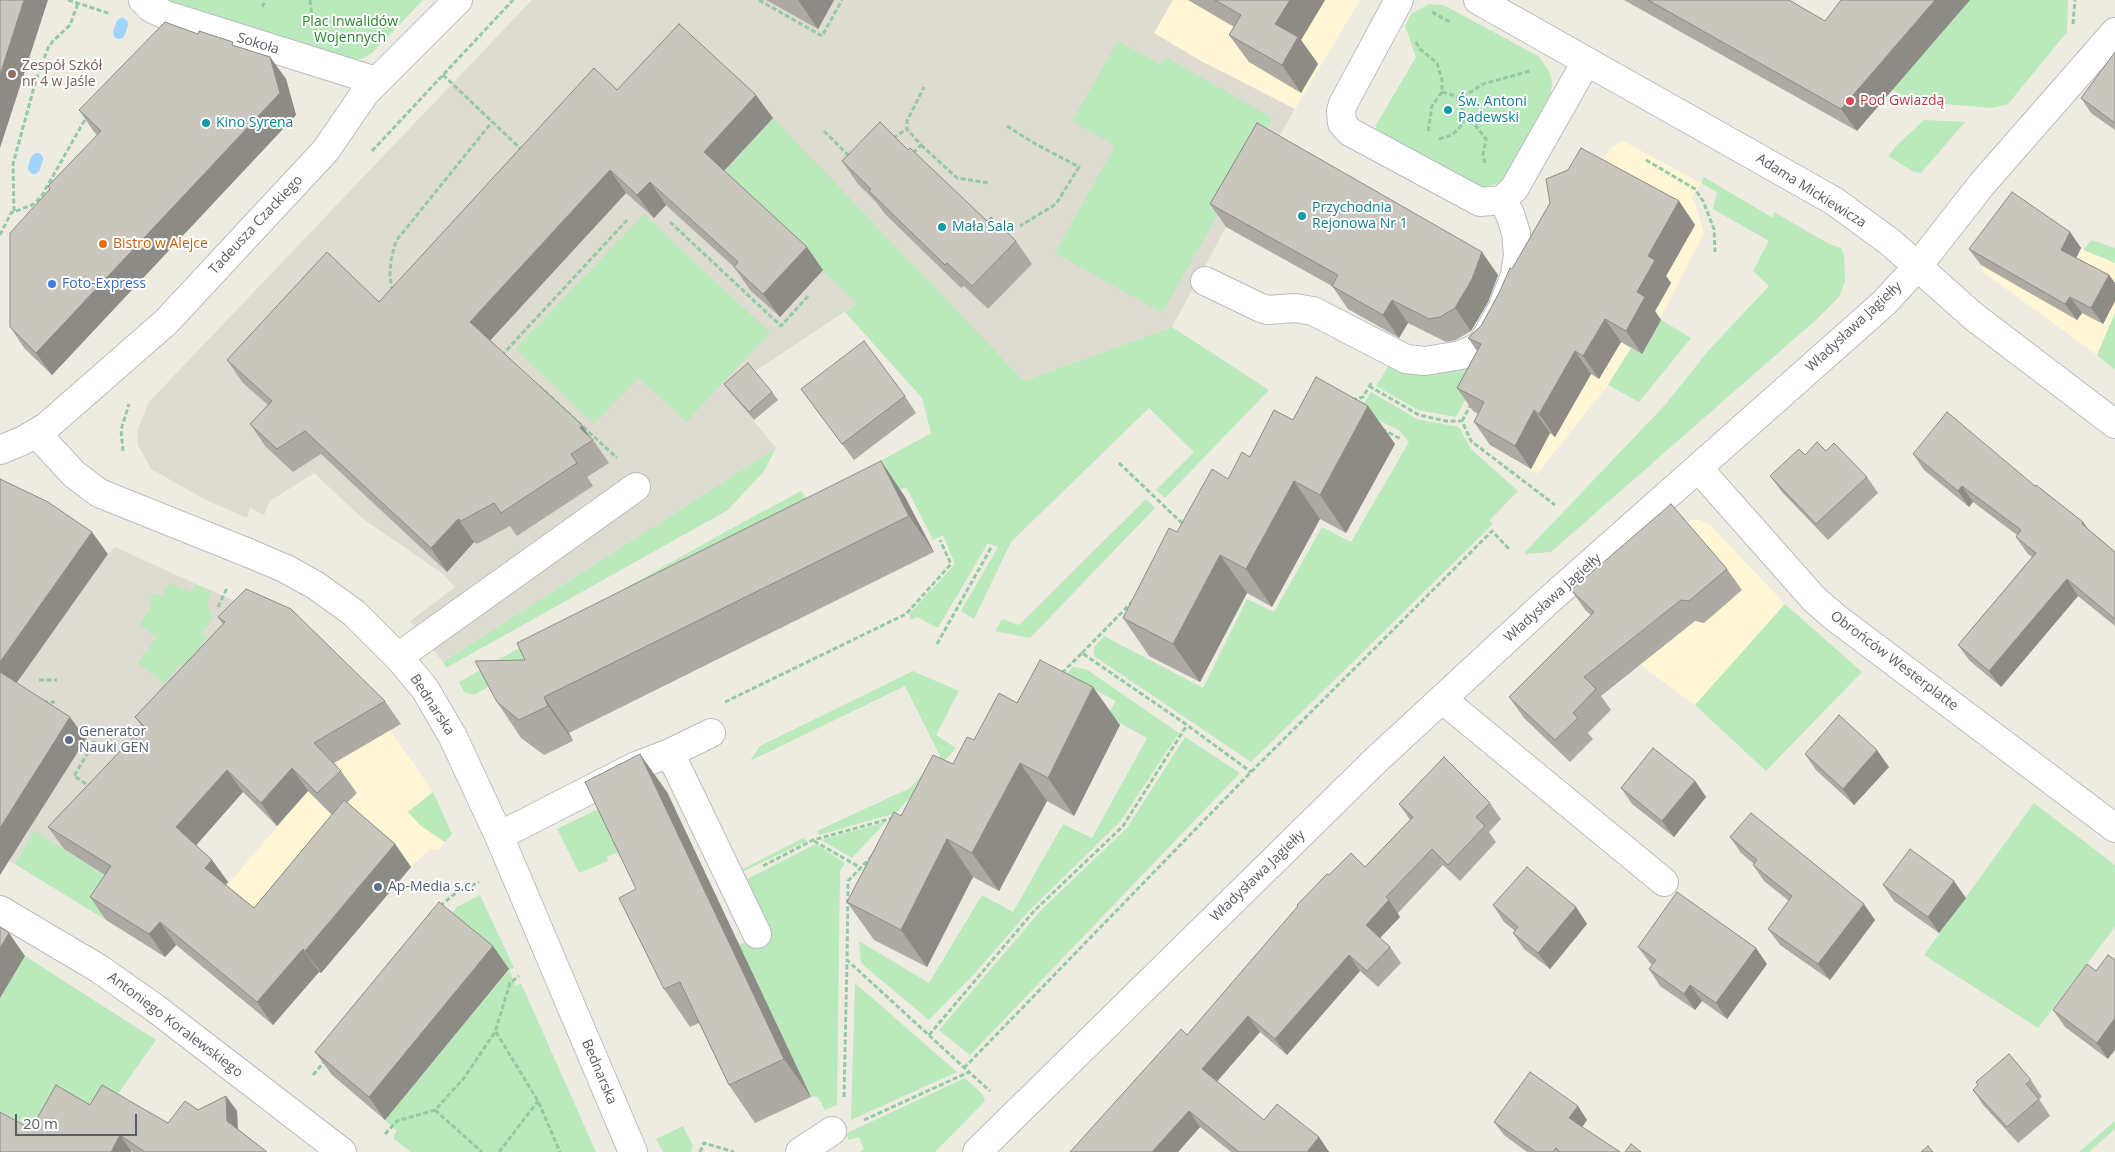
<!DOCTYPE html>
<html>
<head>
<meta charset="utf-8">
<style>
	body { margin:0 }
	#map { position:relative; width:2115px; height:1152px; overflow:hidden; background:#eeece1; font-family:"Open Sans",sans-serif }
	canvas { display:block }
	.scale { position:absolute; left:15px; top:1114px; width:122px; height:22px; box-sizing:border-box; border:2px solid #5a5e64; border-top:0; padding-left:6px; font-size:15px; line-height:18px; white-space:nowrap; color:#5a5e64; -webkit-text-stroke:4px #fff; paint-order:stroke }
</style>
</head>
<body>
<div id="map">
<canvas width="2115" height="1152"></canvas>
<div class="scale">20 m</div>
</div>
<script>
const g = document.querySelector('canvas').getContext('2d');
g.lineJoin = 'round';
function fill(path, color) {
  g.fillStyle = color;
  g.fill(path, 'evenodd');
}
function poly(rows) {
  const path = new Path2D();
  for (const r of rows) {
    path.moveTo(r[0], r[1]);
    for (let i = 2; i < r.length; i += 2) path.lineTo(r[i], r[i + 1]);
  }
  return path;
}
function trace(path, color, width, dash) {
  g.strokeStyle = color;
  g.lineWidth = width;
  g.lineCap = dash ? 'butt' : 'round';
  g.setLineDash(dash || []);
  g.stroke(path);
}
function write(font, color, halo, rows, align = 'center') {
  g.font = font + ' "Open Sans",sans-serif';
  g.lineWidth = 4;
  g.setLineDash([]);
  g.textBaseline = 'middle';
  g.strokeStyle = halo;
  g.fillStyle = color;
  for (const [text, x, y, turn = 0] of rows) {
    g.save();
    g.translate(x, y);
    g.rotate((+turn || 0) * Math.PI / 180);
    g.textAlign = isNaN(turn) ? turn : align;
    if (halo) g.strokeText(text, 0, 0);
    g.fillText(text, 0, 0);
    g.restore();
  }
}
fill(poly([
	[1173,0,1360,0,1295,109,1201,61,1153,33],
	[1623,141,1701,183,1691,198,1694,200,1704,233,1642,354,1631,348,1608,385,1537,474,1490,445,1501,426,1473,411,1610,148],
	[2023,209,2084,250,2115,263,2115,313,2097,355,1983,272,1981,265],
	[1693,519,1700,520,1710,525,1785,604,1695,705,1640,665,1586,611],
	[390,730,433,792,408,812,421,826,445,842,439,850,430,849,411,867,321,973,319,972,273,1025,176,945,308,791,333,816,333,768,342,758]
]), '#fff6d5');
fill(poly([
	[532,0,1173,0,1154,33,1201,61,1295,109,1226,227,1172,327,1024,381,913,266,754,372,730,392,776,448,443,662,410,621,455,587,443,574,362,518,314,473,270,501,264,515,250,508,247,518,204,499,151,469,138,445,137,431,149,402],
	[115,547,196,584,262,612,106,920,0,855,0,622,108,554]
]), '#dedbd0');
fill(poly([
	[163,0,423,0,372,53,364,58,352,61],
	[1969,0,2068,0,2067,32,2008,104,1992,108,1909,101,1892,89],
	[1429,4,1443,5,1449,8,1538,56,1548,69,1552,81,1551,93,1507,173,1499,183,1481,188,1376,131,1376,125,1416,57,1405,26,1411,14],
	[1118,41,1161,65,1166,57,1273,118,1162,313,1055,253,1115,146,1072,121],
	[773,118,1024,381,1172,327,1269,390,1165,498,1156,490,1194,452,1149,408,1011,542,974,619,961,611,998,547,988,543,938,628,917,617,911,620,909,614,955,564,943,535,933,540,906,487,540,674,533,662,474,695,464,692,459,682,725,532,801,491,808,501,931,433,922,398,845,312,857,303,721,176],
	[1924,120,1965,122,1921,173,1914,172,1888,156,1896,146],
	[1704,177,1773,218,1774,212,1829,244,1841,248,1844,255,1845,281,1839,297,1818,318,1551,552,1525,554,1526,551,1665,405,1709,350,1769,286,1753,271,1769,241,1713,209,1717,192,1701,183],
	[644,214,770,333,686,422,639,378,594,424,515,349],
	[2091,240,2115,248,2115,263,2084,250],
	[2115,313,2115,370,2097,355],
	[1661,320,1691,338,1639,402,1608,385,1631,348,1642,354],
	[1495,345,1456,417,1418,410,1376,386,1389,365],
	[1371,392,1417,419,1459,427,1471,449,1518,491,1490,520,1493,524,1251,762,1094,656,1094,647,1104,636,1203,688,1247,599,1274,612,1322,527,1351,542,1409,442,1399,430,1348,406,1365,402],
	[776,448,764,471,728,510,446,668,443,662],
	[1146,499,1155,508,1030,638,995,631,1002,619,1019,625],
	[172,583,192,592,196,584,212,592,207,603,213,618,202,633,207,637,200,647,205,650,195,671,179,664,165,684,138,663,157,637,140,624,151,607,150,605,152,600,150,599,154,593,162,597,166,587],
	[1785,604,1862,672,1766,771,1695,705],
	[1073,667,1086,669,1179,733,1120,822,1029,911,975,973,929,1020,861,963,859,941,929,983,982,895,1013,912,1063,824,1092,838,1147,738,1107,716,1116,701,1091,688,1052,688],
	[913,671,959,691,936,735,956,748,896,813,820,835,817,831,910,788,940,756,905,686,750,761,760,746],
	[1185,737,1240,773,970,1055,939,1030,1042,909,1127,828],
	[641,788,625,849,607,857,608,861,579,873,557,829],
	[433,792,452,834,445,842,421,826,408,812],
	[2034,803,2115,865,2115,927,2038,1028,1924,955],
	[886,822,852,858,821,840],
	[34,831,127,889,106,920,15,864],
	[803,838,807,841,740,873,739,871],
	[816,844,845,863,840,871,837,1105,825,1110,818,1097,811,1097,739,945,768,933,743,881],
	[480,895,514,968,509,970,516,986,521,983,596,1152,411,1152,394,1139,394,1135,397,1131,385,1120,509,970,418,954,457,907],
	[25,956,156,1040,113,1101,47,1138,0,1111,0,998],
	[855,983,957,1072,851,1120,853,1050],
	[965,1078,983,1095,985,1101,935,1152,860,1152,864,1149,859,1137,849,1140,846,1135,849,1132],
	[2115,1121,2115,1129,2089,1152,2079,1152],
	[683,1126,693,1146,691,1152,663,1152,656,1139]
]), '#bae9bb');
trace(poly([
	[119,33,122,24],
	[34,168,37,159]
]), '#a0d4ff', 12);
const minor = poly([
	[143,0,151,8,166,15,376,81],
	[1399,0,1343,104,1341,111,1342,123,1350,132,1480,202,1502,200,1514,189,1586,62],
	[1478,0,1834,201,1890,242,1973,316,2115,424],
	[1205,281,1261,308,1268,310,1295,308,1313,311,1406,359,1425,361,1461,355,1478,347,1484,341,1502,309,1515,275,1518,255,1516,233,1510,214,1502,200],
	[36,433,74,474,99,493,251,554,286,569,315,585,354,613,401,660,425,689,453,737,499,836,633,1152],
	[0,450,22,441,46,427,166,322,326,150,365,93,458,0],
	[1698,468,1815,600,1836,618,2115,828],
	[398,657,636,487],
	[1442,699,1664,882],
	[670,753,757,934],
	[499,836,636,766,670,753,711,733],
	[0,910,98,968,155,1008,342,1152],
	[800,1152,832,1131],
	[977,1152,1375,761,1549,600,1884,303,1917,267,1982,184,2115,32]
]);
trace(minor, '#b9bcc2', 30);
trace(poly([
	[68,0,111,14],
	[310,0,313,25],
	[759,0,822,36,842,0],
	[262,7,266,0],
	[1432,12,1450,22],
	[2073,24,2075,0],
	[1416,42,1420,49,1437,63,1442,80,1442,92,1432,106,1428,132],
	[443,75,522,150],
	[1442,92,1456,96,1464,102],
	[1007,126,1032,142,1079,167,1056,204,1020,226],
	[824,131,850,157],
	[893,138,907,129],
	[1439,139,1452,135,1462,125,1465,119],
	[921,145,957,178,989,183],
	[372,151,513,0],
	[913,153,921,145,907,129,907,121,924,87],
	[1646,160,1695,189,1703,201,1714,229,1715,252],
	[1485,163,1483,155,1486,139,1476,126,1465,119,1462,108,1466,95,1483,84,1530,71],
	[14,211,13,164,36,80,48,48,53,41,70,25,78,3],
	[670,222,781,326,808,296],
	[0,235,11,213,32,205,41,197,87,116],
	[392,291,390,274,391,260,396,241,492,122],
	[505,355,503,354,628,219],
	[539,386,617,458],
	[1369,386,1419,415,1446,421,1462,421,1471,441,1555,505],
	[1352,400,1363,397,1372,382],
	[1462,421,1471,404],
	[1382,429,1401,439],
	[123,451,121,430,129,404],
	[1119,463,1184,525],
	[218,607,227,588],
	[937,644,992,546],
	[1082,653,1132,602],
	[1062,673,1082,653,1187,725,1251,772],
	[39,680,57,680],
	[43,702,55,702],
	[725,702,906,614,951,564,940,540],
	[110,748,110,739],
	[86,784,74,776,95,741],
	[814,841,861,868],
	[872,856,848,881,847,960,969,1072],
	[763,866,813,840,893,818],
	[440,906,457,892,479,882],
	[496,1032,538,1101,560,1152],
	[929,1035,1034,911,1123,826,1187,725],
	[964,1068,1251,772,1492,531,1510,550],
	[313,1075,325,1061],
	[844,1097,847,961],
	[435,1110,482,1152],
	[864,1120,969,1072,990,1091],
	[385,1134,397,1121,435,1110,464,1078,495,1032,510,983,519,976],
	[499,1152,538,1101],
	[700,1152,704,1143,734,1152]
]), '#93caa4', 3, [5, 2.5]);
trace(minor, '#fff', 28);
fill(poly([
	[766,0,834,0,818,29],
	[1188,0,1325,0,1301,40,1318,64,1301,93,1249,62,1229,35,1234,27],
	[1624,0,1789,0,1857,131],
	[198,34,270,57,286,79,296,115,52,375,25,349,10,327,49,189,97,135,94,132,79,110],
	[2115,52,2115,130,2091,113,2081,98],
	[617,90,773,118,724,171,823,270,780,317,750,290,734,267,666,205,654,218,626,193,490,340,593,440,609,463,587,477,593,486,517,536,510,526,477,544,474,542,447,572,321,454,293,472,266,447,250,424,268,405,243,383,227,360,379,302],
	[908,150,987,221,1016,241,1032,264,988,309,964,286,961,288,885,214,876,202,858,184,842,161],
	[1679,201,1695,225,1666,276,1671,283,1655,311,1661,320,1642,354,1621,342,1599,379,1591,374,1555,437,1550,433,1531,469,1490,445,1474,422,1478,414,1473,411,1457,388,1477,351,1468,338,1481,326,1512,269],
	[1210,204,1498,275,1488,302,1471,331,1456,340,1446,342,1408,323,1399,338,1348,309,1332,286,1226,227],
	[2070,232,2081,248,2076,258,2109,275,2115,283,2115,301,2103,324,2082,313,2077,320,1981,265,1969,249],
	[724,384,772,392,778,400,754,420,730,392],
	[801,389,905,396,916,413,854,460],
	[1368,406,1395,444,1346,533,1320,519,1272,607,1247,593,1200,682,1149,656,1123,618,1177,532,1250,457,1293,420],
	[1913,454,2090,531,2115,552,2115,626,2078,596,2001,687,1970,661,1958,645,2032,557,2027,553,2016,537,2017,535,1973,502,1969,507,1924,470],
	[1805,455,1867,477,1878,493,1828,540,1782,492,1770,476],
	[881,461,905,497,934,552,569,733,573,741,544,755,521,738,497,702],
	[1727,569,1742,590,1704,623,1695,621,1601,696,1611,710,1588,733,1593,739,1570,762,1524,718,1509,697,1591,615,1586,611,1571,590],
	[218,617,385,701,401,724,334,763,341,771,357,793,347,803,395,844,411,867,321,973,319,972,273,1025,176,945,165,957,106,920,90,897,105,875,64,849,48,827,143,728,135,717,223,624],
	[308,791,332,815,254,908,226,885,228,882,212,860,196,845,243,792,277,826],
	[1017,703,1120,725,1074,816,1047,801,999,891,973,877,927,967,874,940,847,902,901,816,953,764],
	[1805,754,1889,767,1854,805,1816,770],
	[1695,781,1706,797,1674,837,1632,804,1621,788],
	[667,792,811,1097,755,1123,729,1085,699,1023,690,1027,664,989,636,889],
	[1490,803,1501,819,1489,832,1496,842,1460,881,1443,865,1398,913,1400,917,1380,938,1390,947,1401,963,1378,987,1360,971,1287,1055,1260,1032,1217,1081,1264,1120,1319,1137,1329,1152,1231,1152,1200,1127,1178,1152,1070,1152,1187,1035,1329,875,1365,867,1410,820,1399,804],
	[1730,837,1875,920,1830,980,1780,945,1768,929,1789,901,1764,881,1753,865,1754,864,1741,853],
	[1883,885,1966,898,1939,933,1894,901],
	[1493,905,1576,907,1587,924,1550,969,1524,949,1513,933,1515,931,1504,922],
	[1638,947,1767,964,1727,1019,1702,1001,1695,1010,1660,986,1649,969,1652,965,1650,963],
	[509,969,385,1120,332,1075,315,1052],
	[2096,971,2108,1059,2065,1027,2053,1010],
	[2031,1080,2042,1097,2039,1099,2050,1116,2018,1143,1984,1106,1973,1090],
	[226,1096,237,1111,238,1129,267,1152,133,1152,131,1151,31,1129,90,1105,168,1123,198,1110],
	[1587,1120,1582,1127,1620,1152,1527,1152,1504,1135,1494,1122]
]), '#adaaa3');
fill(poly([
	[24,0,48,0,0,148,0,75],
	[798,0,834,0,818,29],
	[1290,0,1325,0,1301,40,1318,64,1301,93,1282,65,1275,24],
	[1935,0,1970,0,1857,131,1841,109],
	[270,57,286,79,296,115,52,375,36,353],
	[756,95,773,118,720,175,704,152],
	[610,170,626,193,486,345,470,322],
	[650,182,666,205,654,218,637,195],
	[1679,201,1695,225,1666,276,1671,283,1655,311,1661,320,1642,354,1626,331,1637,292,1648,256],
	[2070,232,2081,248,2072,267,2061,250],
	[807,247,823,270,780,317,763,294],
	[1482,252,1498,275,1488,302,1471,331,1455,308],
	[2109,275,2115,283,2115,301,2103,324,2091,308],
	[2070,297,2082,313,2077,320,2065,304],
	[1392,300,1408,323,1399,338,1383,315],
	[1605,319,1621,342,1599,379,1583,356],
	[1575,351,1591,374,1555,437,1539,414],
	[1368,406,1395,444,1346,533,1320,495],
	[1534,410,1550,433,1531,469,1515,446],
	[582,425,592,440,580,428],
	[571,454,587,477,593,486,577,463],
	[881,461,905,497,934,552,909,516],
	[1294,481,1320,519,1272,607,1246,569],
	[1962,486,1973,502,1969,507,1958,491],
	[458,519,474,542,447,572,431,548],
	[2083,522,2095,538,2082,524],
	[92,532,108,554,11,691,0,675,0,662],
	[1220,555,1247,593,1200,682,1173,644],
	[2067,579,2078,596,2001,687,1989,671],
	[1093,687,1120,725,1074,816,1048,778],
	[544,697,569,733,573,741,548,706],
	[70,717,86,739,0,875,0,828],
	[1877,750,1889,767,1854,805,1843,789],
	[640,754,667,792,811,1097,784,1059],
	[1020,763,1047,801,999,891,972,853],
	[292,768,308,791,277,826,261,803],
	[227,770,243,792,192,850,176,827],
	[1695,781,1706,797,1674,837,1662,821],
	[947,839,973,877,927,967,901,930],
	[395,844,411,867,321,973,305,951],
	[212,860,228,882,221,890,205,868],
	[1954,881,1966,898,1939,933,1928,917],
	[1389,900,1400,917,1377,941,1366,925],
	[1864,904,1875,920,1830,980,1818,964],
	[1576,907,1587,924,1550,969,1538,953],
	[160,922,176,945,165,957,149,934],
	[9,933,25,956,0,998,0,948],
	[493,946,509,969,385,1120,369,1097],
	[1756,948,1767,964,1727,1019,1716,1003],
	[303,949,319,972,273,1025,257,1002],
	[1349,955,1360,971,1287,1055,1275,1039],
	[1690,985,1702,1001,1695,1010,1684,994],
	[1248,1016,1260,1032,1214,1085,1202,1069],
	[2115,1018,2115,1050,2108,1059,2097,1043],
	[226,1096,237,1111,238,1136,227,1121],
	[1578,1106,1587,1120,1578,1132,1569,1118],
	[1189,1111,1200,1127,1178,1152,1152,1152],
	[120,1135,131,1151,131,1152,111,1152],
	[1319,1137,1329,1152,1307,1152]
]), '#8d8b85');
const building = poly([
	[0,0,24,0,0,75,0,0],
	[1215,0,1290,0,1275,24,1298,37,1282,65,1229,35,1241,15,1215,0],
	[1648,0,1789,0,1825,21,1841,0,1935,0,1841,109,1648,0],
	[165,22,198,34,199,31,233,42,232,45,270,57,280,93,36,353,10,327,10,233,50,189,48,186,101,131,79,110,165,22],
	[679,24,756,95,704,152,807,247,763,294,734,267,738,262,650,182,637,195,610,170,470,322,582,425,580,428,593,440,571,454,577,463,501,513,494,503,461,521,458,519,431,548,305,431,277,449,250,424,272,401,227,360,327,252,379,302,594,68,617,90,679,24],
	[2115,52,2115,123,2081,98,2115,52],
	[880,122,908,150,910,148,987,221,991,217,1016,241,972,286,947,263,945,265,869,191,871,189,842,161,880,122],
	[1257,123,1482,252,1472,279,1455,308,1440,317,1429,319,1392,300,1383,315,1332,286,1338,275,1210,204,1257,123],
	[1581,148,1679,201,1648,256,1655,260,1637,292,1645,297,1626,331,1605,319,1583,356,1575,351,1539,414,1534,410,1515,446,1474,422,1484,402,1457,388,1481,344,1468,338,1481,326,1499,293,1510,268,1512,269,1550,203,1546,179,1568,170,1581,148],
	[2012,192,2070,232,2061,250,2109,275,2091,308,2070,297,2065,304,1969,249,2012,192],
	[864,341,905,396,842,444,801,389,864,341],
	[748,363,772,392,749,412,724,384,748,363],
	[1316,377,1368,406,1320,495,1294,481,1246,569,1220,555,1173,644,1123,618,1169,528,1177,532,1212,469,1228,479,1242,452,1250,457,1274,410,1293,420,1316,377],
	[1947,412,2035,486,2036,485,2083,522,2082,524,2115,552,2115,619,2067,579,1989,671,1958,645,2036,553,2016,537,2021,530,1962,486,1958,491,1913,454,1947,412],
	[1817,442,1826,451,1834,443,1867,477,1816,524,1770,476,1799,449,1805,455,1817,442],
	[881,461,909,516,544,697,548,706,519,720,497,702,475,661,525,660,517,643,881,461],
	[0,479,48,502,92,532,0,662,0,479],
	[1671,504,1727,569,1689,601,1681,600,1584,677,1596,689,1573,713,1578,718,1555,740,1509,697,1594,612,1571,590,1671,504],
	[246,589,291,609,385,701,314,743,341,771,317,793,292,768,261,803,227,770,176,827,212,860,205,868,254,908,344,800,395,844,305,951,303,949,257,1002,160,922,149,934,90,897,111,866,48,827,144,726,135,717,225,622,218,617,246,589],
	[1040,660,1093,687,1048,778,1020,763,972,853,947,839,901,930,847,902,894,812,901,816,933,755,953,764,967,737,974,740,999,693,1017,703,1040,660],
	[0,672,70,717,0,828,0,672],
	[1839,715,1877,750,1843,789,1805,754,1839,715],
	[1653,748,1695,781,1662,821,1621,788,1653,748],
	[640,754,784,1059,729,1085,680,982,664,989,619,898,636,889,585,782,640,754],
	[1444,757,1490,803,1476,817,1485,826,1448,865,1432,849,1386,897,1389,900,1366,925,1390,947,1367,971,1349,955,1275,1039,1248,1016,1202,1069,1264,1120,1277,1104,1319,1137,1307,1152,1239,1152,1189,1111,1152,1152,1070,1152,1181,1029,1187,1035,1298,906,1297,905,1327,874,1329,875,1351,853,1365,867,1413,817,1399,804,1444,757],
	[1751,813,1864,904,1818,964,1768,929,1792,896,1753,865,1757,860,1730,837,1751,813],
	[1910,849,1954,881,1928,917,1883,885,1910,849],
	[1527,867,1576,907,1538,953,1513,933,1518,927,1493,905,1527,867],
	[1677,892,1756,948,1716,1003,1690,985,1684,994,1649,969,1656,960,1638,947,1677,892],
	[439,902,493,946,369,1097,315,1052,439,902],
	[0,927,9,933,0,948,0,927],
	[2108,955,2115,960,2115,1018,2097,1043,2053,1010,2087,964,2096,971,2108,955],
	[2009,1054,2031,1080,2026,1084,2039,1099,2007,1127,1973,1090,1978,1085,1976,1082,2009,1054],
	[1530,1072,1578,1106,1569,1118,1620,1152,1560,1152,1556,1148,1553,1152,1536,1152,1494,1122,1530,1072],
	[56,1085,90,1105,102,1085,168,1123,185,1101,198,1110,226,1096,227,1121,267,1152,145,1152,120,1135,111,1152,0,1152,0,1112,31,1129,56,1085],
	[1631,1144,1641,1152,1625,1152,1631,1144],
	[1928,1146,1933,1152,1921,1152,1928,1146]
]);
fill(building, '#c9c6be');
trace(building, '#8d8b85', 1);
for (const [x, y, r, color] of [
	[12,74,5,"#8d6e63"],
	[1850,101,5,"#e0444e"],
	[1448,110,5,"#0f9aa8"],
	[206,123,5,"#0f9aa8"],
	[1302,216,5,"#0f9aa8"],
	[942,227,5,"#0f9aa8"],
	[103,244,5,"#e8710a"],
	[52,284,5,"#3f7fe0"],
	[69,740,5,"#5c6f8a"],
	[378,887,5,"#5c6f8a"]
]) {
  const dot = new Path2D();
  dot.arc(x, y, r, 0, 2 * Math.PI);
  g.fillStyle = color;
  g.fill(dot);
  trace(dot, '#fff', 2);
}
write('14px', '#2a8230', '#fff', [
	["Plac Inwalidów",350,22],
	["Wojennych",350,38]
]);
write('14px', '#5a5e64', '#fff', [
	["Sokoła",258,44,17],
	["Adama Mickiewicza",1811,191,32],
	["Tadeusza Czackiego",256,225,-47],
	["Władysława Jagiełły",1854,327,-43],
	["Władysława Jagiełły",1553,598,-42],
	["Obrońców Westerplatte",1894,661,37],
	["Bednarska",432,705,57],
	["Władysława Jagiełły",1258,876,-44],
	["Antoniego Koralewskiego",175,1025,37],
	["Bednarska",599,1072,67]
]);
write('14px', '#785e54', '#fff', [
	["Zespół Szkół",22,66],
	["nr 4 w Jaśle",22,82]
], 'left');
write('14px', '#be3a42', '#fff', [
	["Pod Gwiazdą",1860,101]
], 'left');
write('14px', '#0d838f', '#fff', [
	["Św. Antoni",1458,102],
	["Padewski",1458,118],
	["Kino Syrena",216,123],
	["Przychodnia",1312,208],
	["Rejonowa Nr 1",1312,224],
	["Mała Sala",952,227]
], 'left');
write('14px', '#c56008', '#fff', [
	["Bistro w Alejce",113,244]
], 'left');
write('14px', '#366cbe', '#fff', [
	["Foto-Express",62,284]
], 'left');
write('14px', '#4e5e75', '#fff', [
	["Generator",79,732],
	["Nauki GEN",79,748],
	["Ap-Media s.c.",388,887]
], 'left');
</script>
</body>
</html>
